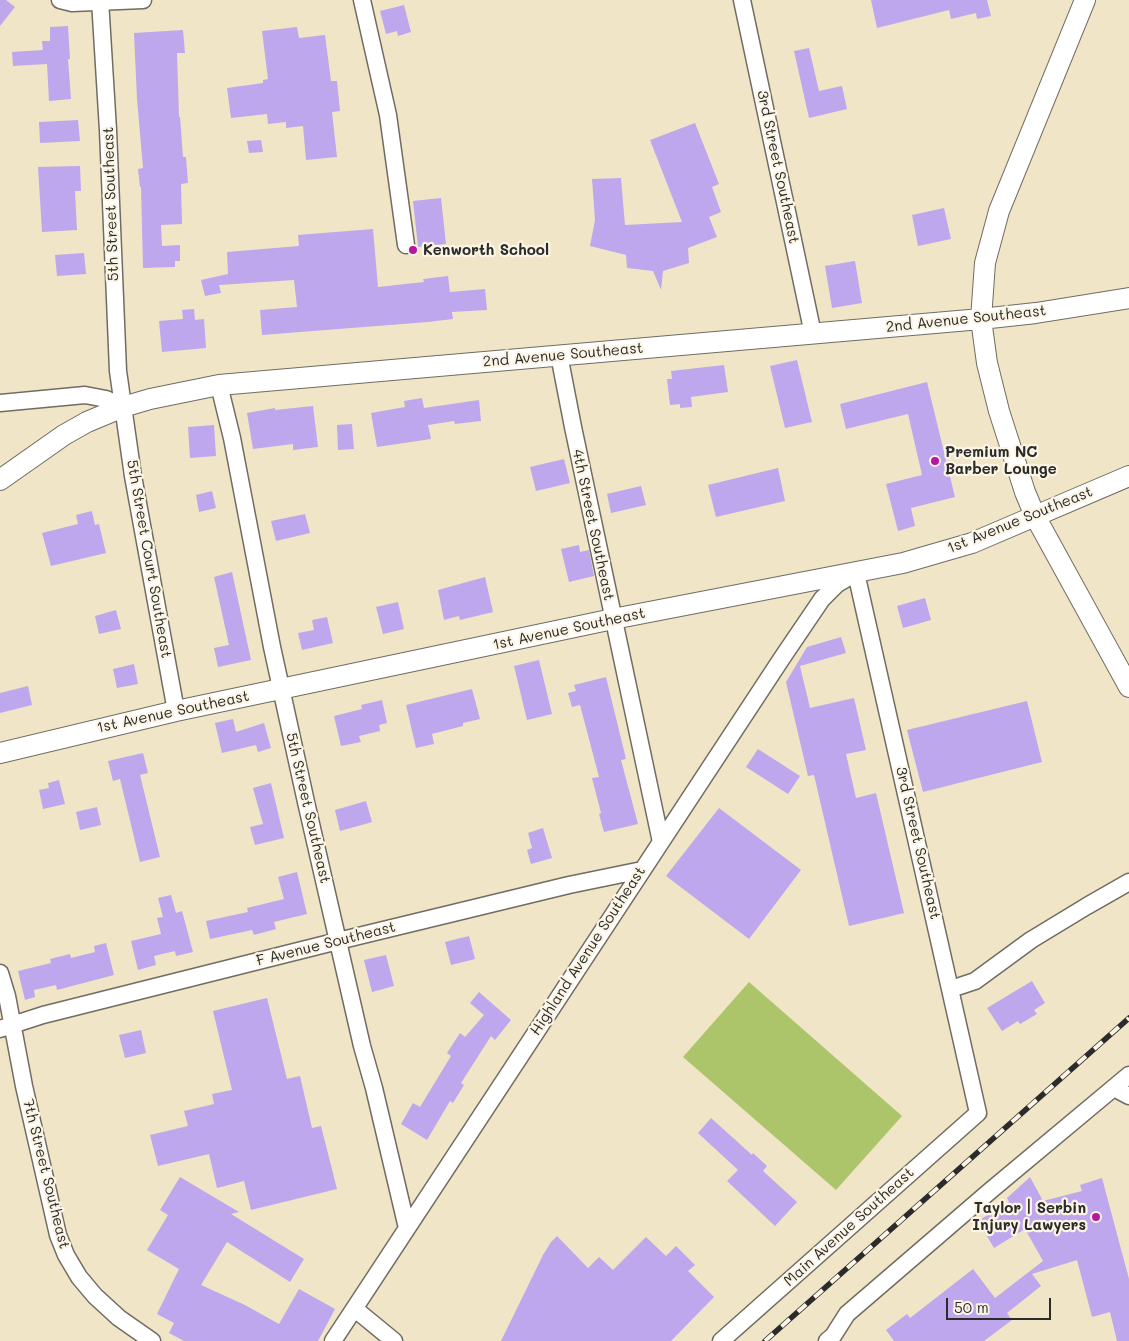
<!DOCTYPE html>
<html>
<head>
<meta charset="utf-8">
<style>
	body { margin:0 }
	#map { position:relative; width:1129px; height:1341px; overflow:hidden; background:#f1e5c7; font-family:Mali,sans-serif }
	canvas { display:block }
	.scale { position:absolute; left:946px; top:1298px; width:105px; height:22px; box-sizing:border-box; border:2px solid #2b2b2b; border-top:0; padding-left:6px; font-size:15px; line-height:18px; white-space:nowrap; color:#2b2b2b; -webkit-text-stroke:4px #fcf5e5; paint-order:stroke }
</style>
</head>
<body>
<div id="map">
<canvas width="1129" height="1341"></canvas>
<div class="scale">50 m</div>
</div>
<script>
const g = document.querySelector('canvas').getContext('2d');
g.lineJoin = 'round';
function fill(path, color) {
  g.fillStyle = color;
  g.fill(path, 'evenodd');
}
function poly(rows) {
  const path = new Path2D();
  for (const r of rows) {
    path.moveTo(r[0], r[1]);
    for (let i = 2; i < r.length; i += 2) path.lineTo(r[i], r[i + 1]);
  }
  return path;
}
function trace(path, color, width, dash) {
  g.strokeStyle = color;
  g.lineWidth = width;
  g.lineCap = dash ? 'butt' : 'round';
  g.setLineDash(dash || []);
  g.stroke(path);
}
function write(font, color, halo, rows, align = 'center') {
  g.font = font + ' Mali,sans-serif';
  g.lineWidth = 4.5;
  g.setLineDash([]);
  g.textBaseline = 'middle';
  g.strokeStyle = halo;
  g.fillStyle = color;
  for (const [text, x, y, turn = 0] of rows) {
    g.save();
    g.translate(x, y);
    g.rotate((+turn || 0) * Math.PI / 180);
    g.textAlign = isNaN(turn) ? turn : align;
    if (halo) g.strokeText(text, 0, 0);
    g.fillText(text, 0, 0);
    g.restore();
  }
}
fill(poly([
	[749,982,902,1116,836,1190,683,1057]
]), '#acc56a');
fill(poly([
	[0,0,6,0,15,7,0,26],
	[871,0,987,0,991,16,977,19,976,13,951,19,949,10,877,28],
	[404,5,411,32,398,36,397,31,386,34,380,11],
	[68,26,70,59,68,59,71,99,49,101,47,64,13,66,12,52,43,50,42,41,50,41,50,27],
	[297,27,299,38,325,35,331,81,337,81,340,111,332,112,337,157,306,160,303,126,286,128,286,122,268,124,267,114,231,118,227,88,263,83,263,80,268,79,262,31],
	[183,30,185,53,177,53,179,117,180,117,183,157,186,157,188,183,181,184,182,224,161,225,162,246,180,245,180,261,175,261,175,267,143,268,141,187,140,187,138,169,143,168,137,99,134,33],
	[809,48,819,91,842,86,847,109,809,118,794,51],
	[78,120,80,141,40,143,39,122],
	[695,123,719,184,712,187,721,212,709,217,717,237,688,248,689,263,663,271,661,290,653,271,627,268,626,255,590,246,595,220,592,179,621,178,625,225,682,222,650,140],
	[261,140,263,152,249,153,247,141],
	[80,166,81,191,75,191,77,230,42,232,38,167],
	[441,198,446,244,418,247,413,201],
	[944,208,951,239,918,246,912,215],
	[373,229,378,287,424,282,423,279,448,276,450,292,485,289,487,310,452,312,453,319,428,322,262,335,260,310,297,307,294,280,219,285,221,293,205,296,201,280,228,274,227,252,299,246,298,235],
	[84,253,86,274,57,276,55,255],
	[855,261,862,303,832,308,825,266],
	[194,309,195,320,204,319,206,348,162,352,159,321,183,319,182,310],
	[797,360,812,422,785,428,770,366],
	[724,365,728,392,691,397,692,407,680,408,680,404,670,405,667,379,672,379,671,371],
	[927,382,955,497,911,508,915,526,898,531,886,484,922,475,908,414,846,429,840,404],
	[422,398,424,408,479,400,481,421,455,424,454,421,428,425,431,439,377,447,371,413,405,407,404,401],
	[313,406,318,447,293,450,293,444,253,449,247,413,275,408,275,410],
	[352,424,354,449,338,450,337,425],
	[214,425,216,456,190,458,188,427],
	[564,459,570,483,536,491,530,467],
	[778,468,785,501,716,517,708,485],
	[641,486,646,505,611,513,607,494],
	[212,491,216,508,199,512,196,495],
	[92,511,95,525,99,524,106,553,51,566,42,533,78,524,76,515],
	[305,514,310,533,276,541,271,521],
	[579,545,580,552,589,550,594,576,569,582,561,549],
	[232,572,251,660,218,667,214,648,229,645,214,577],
	[485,577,493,612,460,620,459,616,444,620,438,590],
	[925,598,931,620,903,628,897,606],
	[398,602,404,629,383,634,376,607],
	[116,610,121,629,99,634,95,616],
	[327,617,333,643,302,650,298,633,314,630,312,620],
	[841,637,846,653,800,666,810,708,854,698,866,750,846,754,856,798,876,793,904,913,849,926,814,775,808,776,786,682,807,647],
	[539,660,552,714,527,720,514,666],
	[134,664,138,684,117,688,113,669],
	[606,677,626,759,621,760,638,824,604,832,599,814,601,813,592,778,599,777,580,705,572,707,568,693,576,691,574,685],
	[28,686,32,705,0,713,0,693],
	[472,689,480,719,463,723,463,726,432,734,434,744,416,748,406,705],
	[382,700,387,723,379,725,380,731,359,736,361,742,341,746,334,716,362,709,361,705],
	[1027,701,1042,762,923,792,907,730],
	[233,719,236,732,264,723,271,748,258,752,256,745,222,753,215,723],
	[758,749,800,776,788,794,746,767],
	[143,753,148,773,140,775,160,857,140,862,120,779,113,781,108,761],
	[59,780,65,804,43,809,39,790,49,788,48,783],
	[271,783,284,838,255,845,250,827,263,824,253,788],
	[366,801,372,822,340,831,335,810],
	[97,807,101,825,80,830,76,812],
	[719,808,801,870,749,939,666,876],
	[543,828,552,858,531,864,527,850,532,848,528,833],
	[297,872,307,914,274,922,276,929,254,935,252,930,210,939,206,921,248,912,247,908,284,899,278,877],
	[171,895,176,913,182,911,193,952,176,956,175,951,154,956,156,965,138,970,131,941,161,934,157,918,163,917,158,898],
	[469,936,475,959,451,965,445,942],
	[106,943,114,975,57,990,56,985,34,990,35,997,25,1000,18,971,51,963,50,959,70,954,71,958,95,952,94,946],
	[386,955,394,986,372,992,364,960],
	[1032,981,1045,1003,1034,1010,1037,1014,1020,1024,1018,1021,1002,1031,987,1008],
	[479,992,511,1020,495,1040,491,1036,461,1083,464,1085,453,1103,450,1101,427,1140,401,1124,413,1103,420,1107,451,1056,447,1053,460,1033,465,1037,484,1015,470,1003],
	[267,998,287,1079,300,1076,312,1128,321,1126,337,1189,251,1210,244,1181,217,1188,209,1154,158,1166,150,1135,188,1126,184,1111,214,1104,212,1094,232,1090,213,1011],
	[141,1030,146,1053,125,1058,119,1035],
	[711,1118,752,1155,753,1153,767,1166,763,1171,797,1202,775,1226,727,1181,738,1170,698,1133],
	[180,1177,239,1212,231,1214,304,1259,290,1282,227,1242,201,1285,245,1305,279,1324,299,1289,335,1309,318,1341,184,1341,169,1333,174,1323,157,1314,179,1269,147,1250,168,1215,160,1210],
	[1030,1177,1043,1201,1082,1191,1080,1185,1102,1178,1129,1279,1129,1341,1117,1341,1110,1312,1092,1317,1077,1260,1032,1274,1041,1286,1007,1313,1012,1320,984,1341,894,1341,886,1330,907,1314,910,1318,973,1269,995,1298,1043,1261,1025,1229,994,1248,978,1221,1009,1202,1007,1198],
	[557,1236,588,1268,599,1257,613,1270,646,1237,666,1256,676,1246,695,1265,688,1271,714,1297,671,1341,501,1341,543,1255,551,1242]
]), '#bea7ec');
const minor = poly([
	[60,0,72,3,143,0],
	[100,0,108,130,118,371,133,476,176,711],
	[362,0,388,115,406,245],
	[742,0,813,334],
	[559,355,573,427,661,842],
	[219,385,232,438,272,647,306,802,362,1046,374,1088,407,1228],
	[0,403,85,395,106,399,123,407],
	[0,973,7,996,24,1086,58,1235,66,1255,79,1277,95,1296,119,1318,152,1341],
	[951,989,975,981,1031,940,1087,906,1129,882],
	[0,1029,43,1015,338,941,569,885,642,870],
	[1114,1088,1129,1096],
	[355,1309,394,1341],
	[333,1341,782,658,822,599,837,584,856,573,978,1113,721,1341],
	[827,1341,833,1336,847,1314,990,1191,1129,1075]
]);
const major = poly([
	[1085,0,999,211,985,263,981,319,987,363,999,411,1025,492,1035,516,1129,687],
	[0,480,64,435,87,422,123,407,150,399,219,385,981,319,1036,313,1129,298],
	[0,753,176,711,613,619,903,563,972,543,1129,476]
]);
trace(minor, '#706c62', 19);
trace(major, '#706c62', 22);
trace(minor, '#fff', 16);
trace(major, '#fff', 20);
const rail = poly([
	[765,1341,1129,1018]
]);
trace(rail, '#2b2b2b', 5.5);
trace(rail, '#fcf5e5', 4, [11]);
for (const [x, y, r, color] of [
	[413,250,5,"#b5179e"],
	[935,461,5,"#b5179e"],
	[1096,1217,5,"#b5179e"]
]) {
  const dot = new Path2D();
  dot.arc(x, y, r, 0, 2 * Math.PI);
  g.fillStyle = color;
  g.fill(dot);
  trace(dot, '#fcf5e5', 2);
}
write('15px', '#2b2b2b', '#fcf5e5', [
	["3rd Street Southeast",778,167,78],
	["5th Street Southeast",111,204,-92],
	["2nd Avenue Southeast",966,319,-6],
	["2nd Avenue Southeast",563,355,-5],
	["1st Avenue Southeast",1020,520,-22],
	["4th Street Southeast",593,525,78],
	["5th Street Court Southeast",149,559,80],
	["1st Avenue Southeast",569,629,-12],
	["1st Avenue Southeast",173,712,-12],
	["5th Street Southeast",308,808,77],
	["3rd Street Southeast",918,843,77],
	["F Avenue Southeast",326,944,-14],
	["Highland Avenue Southeast",588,951,-57],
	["7th Street Southeast",46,1174,76],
	["Main Avenue Southeast",849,1227,-42]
]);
write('bold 15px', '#2b2b2b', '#fcf5e5', [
	["Kenworth School",423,250],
	["Premium NC",945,452],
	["Barber Lounge",945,469],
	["Taylor | Serbin",1086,1208,"right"],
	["Injury Lawyers",1086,1225,"right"]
], 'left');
</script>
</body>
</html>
